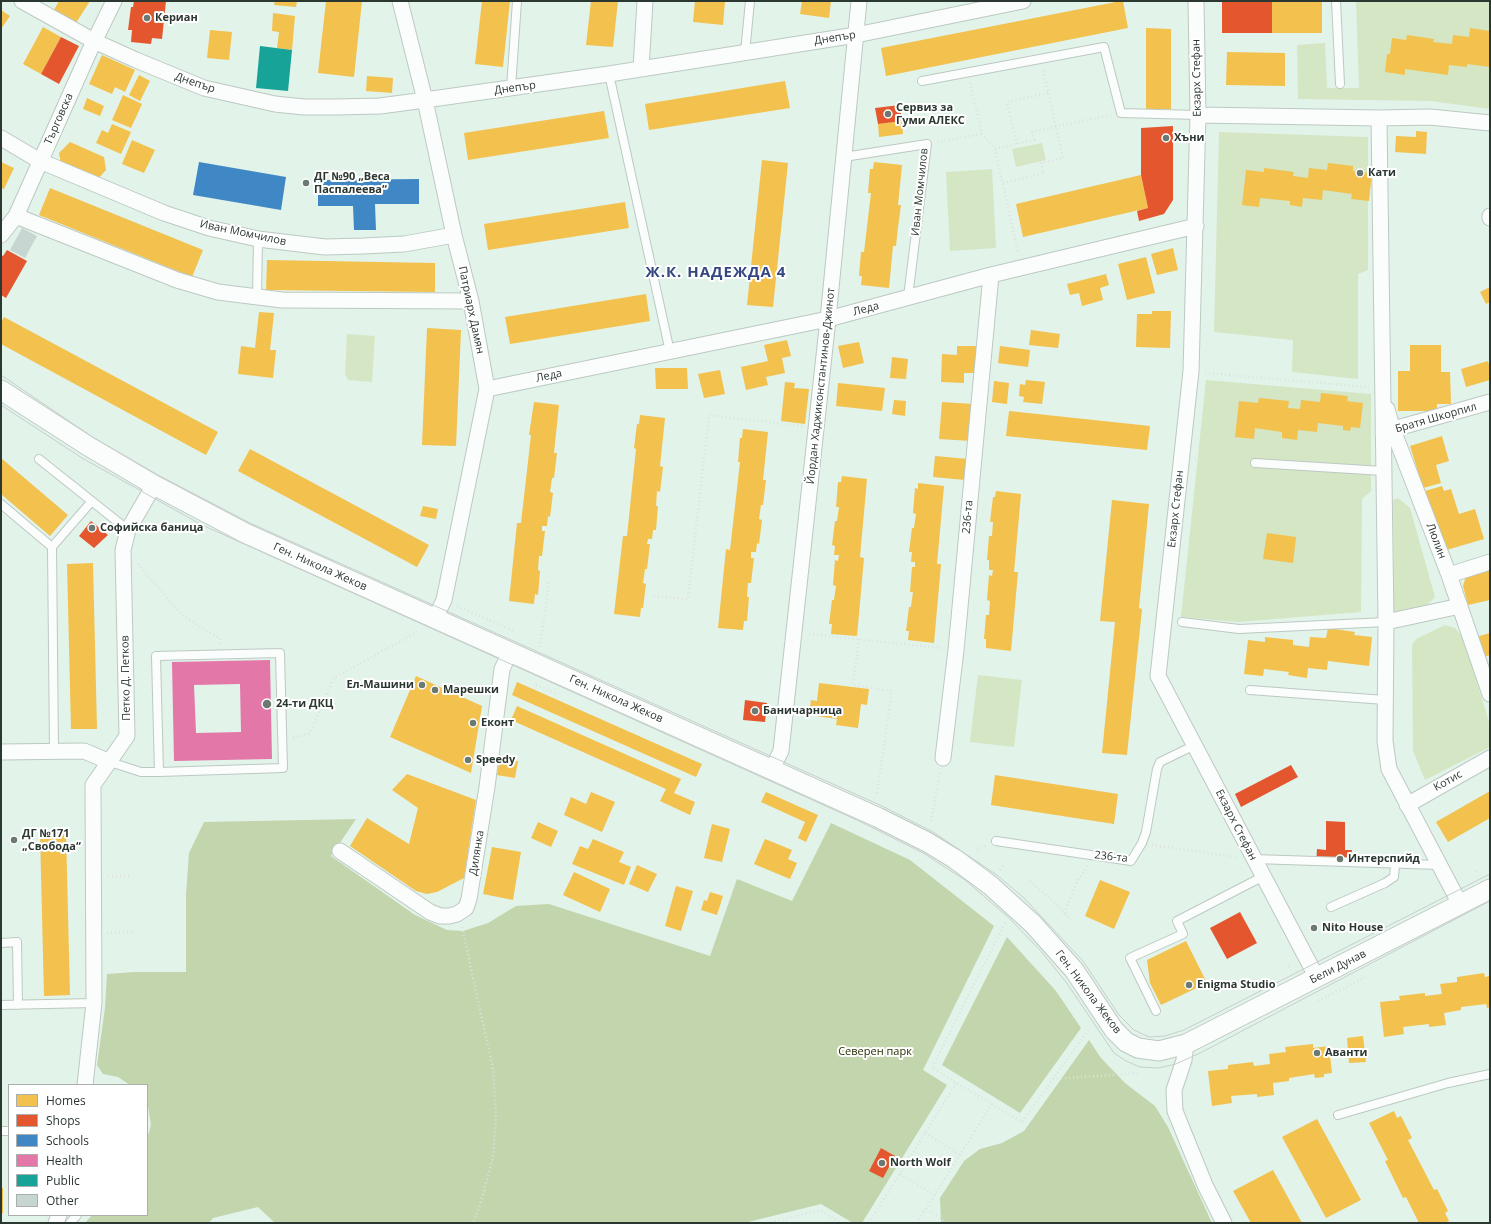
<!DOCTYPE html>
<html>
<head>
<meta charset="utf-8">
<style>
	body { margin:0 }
	#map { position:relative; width:1491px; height:1224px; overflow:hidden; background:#e2f3ea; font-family:"Open Sans",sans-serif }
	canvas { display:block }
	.frame { position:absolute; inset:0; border:2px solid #2b3731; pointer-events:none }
	.legend { position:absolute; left:8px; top:1084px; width:140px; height:132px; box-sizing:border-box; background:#fff; border:1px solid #aaafad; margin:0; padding:5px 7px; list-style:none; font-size:12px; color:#2b3731 }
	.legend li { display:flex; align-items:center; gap:8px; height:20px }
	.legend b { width:20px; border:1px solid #aaafad }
</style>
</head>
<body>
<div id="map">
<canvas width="1491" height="1224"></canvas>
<div class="frame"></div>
<ul class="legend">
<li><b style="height:11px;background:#f2c14e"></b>Homes</li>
<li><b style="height:11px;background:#e4572e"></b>Shops</li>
<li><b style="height:11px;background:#3f88c5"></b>Schools</li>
<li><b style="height:11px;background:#e377a8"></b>Health</li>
<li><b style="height:11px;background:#17a398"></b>Public</li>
<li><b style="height:11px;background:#c7d6d1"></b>Other</li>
</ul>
</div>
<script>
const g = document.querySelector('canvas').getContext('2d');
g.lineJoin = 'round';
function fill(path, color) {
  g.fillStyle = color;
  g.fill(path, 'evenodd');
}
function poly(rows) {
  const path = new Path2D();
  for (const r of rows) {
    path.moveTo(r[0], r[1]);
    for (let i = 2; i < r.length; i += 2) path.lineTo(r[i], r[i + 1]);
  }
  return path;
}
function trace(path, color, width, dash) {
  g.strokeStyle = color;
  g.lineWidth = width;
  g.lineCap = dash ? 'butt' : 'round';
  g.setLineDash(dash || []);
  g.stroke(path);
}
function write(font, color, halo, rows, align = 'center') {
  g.font = font + ' "Open Sans",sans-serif';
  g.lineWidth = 4;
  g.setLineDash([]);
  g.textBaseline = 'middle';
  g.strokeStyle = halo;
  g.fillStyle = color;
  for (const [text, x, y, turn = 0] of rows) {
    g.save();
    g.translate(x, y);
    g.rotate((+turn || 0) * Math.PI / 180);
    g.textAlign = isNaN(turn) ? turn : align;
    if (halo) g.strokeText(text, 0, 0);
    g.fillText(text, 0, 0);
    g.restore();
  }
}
fill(poly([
	[1356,1,1490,1,1490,109,1431,101,1298,99,1297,45,1325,43,1327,88,1359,88],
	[1219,132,1368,137,1368,270,1358,274,1358,379,1292,372,1293,340,1214,332],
	[1042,143,1046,160,1016,167,1012,149],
	[992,169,996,248,950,251,946,172],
	[347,334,375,336,372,382,348,380,345,374],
	[1206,380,1371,394,1371,491,1362,499,1361,612,1238,622,1181,617],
	[1398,498,1410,508,1435,597,1427,605,1407,611,1394,611,1393,500],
	[1445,625,1455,628,1463,637,1490,725,1490,747,1425,780,1413,751,1412,645,1416,639],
	[978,675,1022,680,1014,747,970,742]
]), '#d5e6c5');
fill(poly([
	[356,819,331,856,415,915,447,930,463,931,488,923,516,906,549,904,710,956,737,879,792,901,831,823,910,860,994,926,923,1070,947,1085,862,1223,853,1223,821,1204,744,1223,275,1223,258,1207,213,1218,209,1223,85,1223,92,1215,147,1215,147,1139,151,1125,147,1100,147,1085,130,1085,118,1077,103,1074,97,1065,105,1008,107,974,134,972,186,972,186,895,189,853,204,822],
	[1007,937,1056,991,1081,1028,1020,1113,942,1065],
	[1089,1040,1101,1058,1125,1083,1155,1106,1168,1127,1212,1223,941,1223,940,1198,964,1161,980,1149,1002,1143,1024,1131]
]), '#c3d5ad');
fill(poly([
	[59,1,90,1,76,23,54,10],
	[275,1,297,1,296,7,274,5],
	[326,1,362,1,354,77,318,73],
	[482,1,510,1,503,67,475,64],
	[591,1,618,1,613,47,586,45],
	[695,1,725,1,723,25,693,22],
	[802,1,831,1,829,18,800,14],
	[1121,1,1123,1,1128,28,886,76,881,48],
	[1272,1,1322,1,1322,33,1272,33],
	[1,10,10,16,1,29],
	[273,13,295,16,292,50,277,48,279,32,272,31],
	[43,27,61,37,41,74,23,64],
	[1146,28,1171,29,1171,109,1146,109],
	[1470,28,1490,31,1490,67,1467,64,1467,67,1449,65,1448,75,1405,69,1405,75,1385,72,1387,54,1390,54,1392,38,1406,40,1407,35,1434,39,1433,42,1452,44,1453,35,1469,37],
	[210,30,232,32,229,60,207,58],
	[1227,52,1285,53,1285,86,1226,85],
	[102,55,135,70,125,92,115,87,112,94,89,84],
	[139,75,150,81,140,101,129,95],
	[367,76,393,78,392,93,366,91],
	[785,81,790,108,649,130,645,104],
	[123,95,142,104,131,128,112,120],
	[87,98,104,106,100,116,83,109],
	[604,111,609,138,468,160,464,133],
	[902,121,903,134,879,137,878,124],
	[112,124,131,132,121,154,96,143,102,130,108,133],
	[1416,131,1427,132,1426,154,1395,152,1396,136,1416,137],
	[132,140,155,150,144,173,122,164],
	[70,142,104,157,106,170,97,180,61,164,59,153],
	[762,160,788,163,773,307,747,305],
	[1,162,14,168,4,189,1,188],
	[874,162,902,165,898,205,901,205,898,227,896,246,893,246,889,288,861,285,862,276,859,276,861,252,864,252,871,193,868,193,870,169,873,169],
	[1328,163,1353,166,1353,171,1372,173,1369,201,1351,199,1352,194,1323,190,1322,200,1303,198,1302,207,1290,205,1290,201,1260,198,1259,207,1242,205,1246,170,1264,172,1264,168,1294,172,1293,176,1308,178,1309,168,1327,170],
	[1141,175,1148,208,1023,237,1016,204],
	[50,188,203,250,192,277,39,215],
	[625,202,629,228,488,250,484,224],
	[1173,248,1178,270,1157,275,1151,254],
	[1146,257,1155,293,1127,300,1118,264],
	[267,260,435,263,435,292,266,290],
	[1106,274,1109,285,1100,288,1103,300,1082,306,1079,293,1070,295,1067,284],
	[1490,287,1490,302,1486,304,1480,292],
	[646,294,650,321,510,344,505,317],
	[1152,311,1171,311,1170,348,1136,347,1137,314,1152,314],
	[259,312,274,313,270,350,276,350,273,378,238,374,241,346,255,348],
	[4,317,218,432,206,455,1,344,1,322],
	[427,328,461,330,456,446,422,445],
	[1031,330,1060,334,1058,348,1029,345],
	[787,340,791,356,782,358,785,373,766,377,768,385,746,390,741,367,768,361,764,345],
	[859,342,864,363,843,368,838,346],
	[1410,345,1441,345,1441,372,1450,372,1451,404,1437,404,1437,411,1398,411,1398,371,1410,371],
	[957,346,977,346,976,373,964,373,964,383,941,382,942,354,957,355],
	[1000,346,1030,350,1028,367,998,363],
	[892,357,908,359,906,379,890,378],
	[1488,361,1490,369,1490,380,1466,387,1461,369],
	[655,368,687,368,688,389,656,389],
	[720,370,725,394,704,398,698,374],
	[1026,380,1045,382,1042,404,1023,402,1024,397,1019,396,1020,384,1025,385],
	[994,381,1009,383,1007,404,992,402],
	[785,382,795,383,794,388,809,389,805,424,781,421],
	[838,383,885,388,882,411,836,406],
	[1321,393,1348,396,1347,401,1363,403,1360,428,1351,427,1350,431,1343,430,1343,426,1318,423,1317,432,1298,430,1297,440,1282,438,1282,432,1255,428,1254,439,1235,437,1239,401,1258,403,1259,398,1289,401,1288,408,1300,409,1301,400,1320,402],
	[894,400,906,401,905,416,892,414],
	[534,402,559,405,554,453,557,453,554,478,552,478,550,492,553,493,550,517,548,516,547,526,542,526,542,531,545,531,542,556,539,556,538,570,540,571,538,595,535,594,534,604,509,601,517,523,521,523,531,435,529,435],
	[942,402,974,404,971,441,939,439],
	[1009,411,1150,426,1147,450,1006,436],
	[640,415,665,418,660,466,663,467,660,492,657,491,656,506,658,506,656,530,653,530,652,539,648,539,647,544,650,544,647,569,645,569,643,583,646,584,643,608,641,608,640,617,614,614,623,536,627,536,636,449,634,448,637,424,639,424],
	[743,429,768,432,763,480,766,480,763,505,761,505,759,519,762,520,759,544,757,543,756,552,751,552,751,558,754,558,751,583,748,583,747,597,749,597,747,621,744,621,743,630,718,628,726,549,730,550,740,462,738,462,740,438,742,438],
	[1442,436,1449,461,1436,465,1441,483,1423,488,1410,446],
	[250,449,429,545,417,567,238,471],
	[935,456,968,459,965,480,933,477],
	[1,458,68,515,50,536,1,494],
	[842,476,867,479,860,557,864,558,857,636,831,634,832,624,829,624,832,600,834,600,836,586,833,585,835,560,838,561,839,555,834,555,835,546,832,545,835,521,837,521,839,507,836,507,838,482,841,482],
	[918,483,944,486,937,564,941,564,934,643,908,640,909,631,906,631,909,607,911,607,913,592,910,592,912,567,915,567,915,562,911,562,912,552,909,552,912,528,914,528,916,514,913,513,915,488,918,489],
	[1442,486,1444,491,1451,489,1459,514,1475,509,1484,539,1443,551,1425,491],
	[996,491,1021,494,1014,572,1018,572,1011,651,986,648,986,639,984,639,986,615,989,615,990,601,987,600,989,575,992,576,993,570,989,570,989,560,987,560,989,536,992,536,993,522,990,522,993,497,995,497],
	[1112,500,1149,504,1139,608,1142,609,1127,755,1102,753,1115,622,1100,621],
	[423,506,438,509,436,519,420,516],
	[1267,533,1296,537,1293,563,1263,559],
	[93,563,97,729,71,729,67,564],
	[1490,570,1490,600,1468,605,1463,586,1466,576],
	[1328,628,1355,632,1354,635,1372,637,1369,666,1328,661,1327,670,1308,668,1307,678,1288,675,1289,672,1264,669,1263,676,1244,674,1248,640,1265,642,1265,637,1293,640,1293,645,1309,647,1310,637,1326,638],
	[1490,633,1490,655,1483,657,1476,637],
	[416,676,482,706,471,773,390,737],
	[517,682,702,764,696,777,512,695],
	[819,683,869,689,867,705,861,704,858,728,836,725,837,719,809,715,811,700,817,701],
	[517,706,681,779,674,793,695,802,690,815,660,801,666,789,511,720],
	[500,758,518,761,515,778,497,775],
	[407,774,476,800,464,878,437,892,427,894,416,891,350,846,367,818,409,844,418,808,392,790],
	[995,775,1118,794,1114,824,991,805],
	[1490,791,1490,818,1448,842,1436,822],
	[591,792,615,802,602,832,564,815,571,797,586,804],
	[766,792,818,815,806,842,798,838,805,822,761,802],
	[538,822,558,831,551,847,531,838],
	[712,824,730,829,722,862,704,858],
	[66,832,70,995,44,996,40,833],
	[593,839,624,852,619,862,631,867,624,885,572,864,580,846,588,849],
	[765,839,792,850,788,859,797,863,790,879,754,864],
	[492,847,521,852,513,900,483,894],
	[637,865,657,874,648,892,629,884],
	[574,872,610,889,600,912,563,895],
	[1100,880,1130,892,1114,929,1085,916],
	[676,886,693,891,681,931,665,926],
	[710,892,723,896,717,915,701,910,704,900,707,901],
	[1186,941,1207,983,1161,1005,1150,983,1147,960],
	[1484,973,1485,977,1490,976,1490,1007,1487,1008,1486,1004,1461,1007,1461,1010,1444,1013,1446,1025,1429,1027,1429,1024,1403,1027,1404,1034,1384,1037,1380,1002,1400,1000,1399,996,1425,993,1425,996,1442,994,1440,984,1457,982,1457,977],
	[1363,1036,1366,1062,1349,1063,1347,1038],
	[1313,1044,1313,1048,1329,1046,1332,1073,1324,1074,1324,1077,1315,1078,1314,1074,1289,1078,1289,1081,1273,1083,1274,1095,1257,1097,1257,1094,1231,1096,1232,1103,1212,1106,1208,1071,1228,1069,1228,1065,1253,1062,1254,1066,1270,1064,1269,1054,1286,1052,1285,1047],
	[1394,1111,1397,1118,1401,1116,1412,1138,1408,1140,1434,1190,1437,1189,1448,1211,1445,1213,1449,1221,1444,1223,1419,1223,1406,1197,1403,1198,1385,1161,1388,1160,1369,1123],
	[1317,1119,1361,1200,1326,1218,1282,1137],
	[1273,1170,1302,1223,1251,1223,1233,1191],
	[1,1188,3,1188,3,1213,1,1213]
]), '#f2c14e');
fill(poly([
	[134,1,166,1,162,39,152,38,151,44,131,42,132,30,128,30,131,7,133,7],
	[1222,1,1272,1,1272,33,1222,33],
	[61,37,79,46,59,84,41,74],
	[900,105,902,121,878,124,875,108],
	[1173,126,1173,200,1164,214,1139,221,1137,211,1148,208,1141,175,1141,128],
	[7,250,27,261,6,298,1,295,1,255,3,256],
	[91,521,108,535,94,548,79,536],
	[745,700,767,703,765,722,743,720],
	[1291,765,1298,777,1241,807,1235,794],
	[1326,821,1345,822,1345,850,1352,850,1351,866,1316,865,1317,849,1326,850],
	[1240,912,1257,943,1227,959,1210,928],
	[881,1148,895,1156,883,1178,869,1171]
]), '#e4572e');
fill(poly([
	[199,162,286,177,281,210,193,195],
	[419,179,419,204,375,204,376,230,354,230,353,206,318,206,318,180]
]), '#3f88c5');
fill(poly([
	[270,660,272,759,174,761,172,662],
	[240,684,241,732,196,733,194,685]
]), '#e377a8');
fill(poly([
	[260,46,292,50,288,91,256,88]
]), '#17a398');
fill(poly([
	[22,228,37,236,25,258,10,250]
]), '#c7d6d1');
const service = poly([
	[1336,1,1340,84],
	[745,53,750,1],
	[609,74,670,352],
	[922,81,1104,47,1121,113,1198,115],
	[511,88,517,1],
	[844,157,927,144,908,297],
	[257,297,258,239],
	[39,459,128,530],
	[1255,463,1383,471],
	[1,504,52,547],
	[1182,622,1239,629,1386,622],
	[280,653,283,768,159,772,156,656,280,653],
	[1250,690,1385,700],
	[54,751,52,547,91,502],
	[110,762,141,772,159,772],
	[996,841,1131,861,1142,843,1146,832,1157,769,1160,762,1195,745],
	[1254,859,1439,865],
	[1331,907,1385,883,1394,877,1395,865],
	[1,943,17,942,18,1005],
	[1,1005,94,1003],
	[1156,1011,1130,958,1183,934,1177,921,1262,877],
	[1338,1115,1448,1083,1490,1074],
	[1,1131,9,1131],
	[70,1223,77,1215]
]);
const minor = poly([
	[22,1,94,41,136,60,204,88,275,104,304,107,337,107,380,106,425,100,609,74,856,35,1023,1],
	[400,1,425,100,454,235,471,301,487,389,444,600,435,618],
	[1196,1,1198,115,1191,371,1158,676,1317,978],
	[641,69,645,1],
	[1198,115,1379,118],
	[1,138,40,161,164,213,209,228,258,239,325,247,363,246,404,244,454,235],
	[16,216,177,280,218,292,282,300,471,301],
	[1490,216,1490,218],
	[1,235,16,216,90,50,114,1],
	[487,389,828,319,991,275,1196,226],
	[1387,409,1393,430,1449,575,1490,694],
	[1383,432,1490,402],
	[1449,575,1490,562],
	[1386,622,1460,606],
	[1,752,84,751,110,762],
	[943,758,956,650,991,275],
	[772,769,781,751,828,319,859,1],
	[1407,805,1490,758],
	[340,851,430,912,440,916,449,916,457,914,466,908,469,899,487,787,502,669,510,652],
	[1460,904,1389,769,1385,741,1386,622,1379,118,1430,117,1490,123],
	[1186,1044,1184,1060,1174,1090,1175,1111,1205,1185,1224,1223],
	[85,1085,94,1003,93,785,127,736,123,550,128,530,154,485],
	[56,1223,59,1215]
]);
const tertiary = poly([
	[1,390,88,446,154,485,245,533,877,817,927,842,955,859,990,885,1033,924,1074,970,1114,1030,1126,1042,1138,1048,1159,1051,1186,1044,1490,889]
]);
trace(service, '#bcc9c2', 10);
trace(minor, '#bcc9c2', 17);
trace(tertiary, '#bcc9c2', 21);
trace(poly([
	[970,83,982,134,995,149,1018,253],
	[937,142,982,134],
	[1017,144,1007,102,1048,93],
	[995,149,1034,140,1032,132,1110,115],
	[1003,183,1044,173,1041,163,1063,158,1043,70],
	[1205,373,1369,387],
	[1195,459,1244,462],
	[138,564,182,615,220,639,220,644],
	[654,596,688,599,709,415,802,426],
	[457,606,514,631],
	[809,634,941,648],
	[859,639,853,685,892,691,877,794],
	[540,647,549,582],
	[536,685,557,694],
	[293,738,310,733,334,678,417,632],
	[931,821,940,772],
	[1152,845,1236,857],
	[977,850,987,845],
	[1000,870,1004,865],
	[1476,871,1477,873],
	[108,877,130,876],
	[1030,881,1053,901,1071,920],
	[1064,913,1077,882,1088,865],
	[1005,923,932,1068,1022,1122,1089,1029],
	[462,927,493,1069,496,1116,493,1157,480,1205,473,1223],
	[107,933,135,932],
	[1289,966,1291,970],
	[1318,1001,1368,976],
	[1053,1079,1139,1073],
	[925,1133,960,1155],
	[900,1174,935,1195],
	[926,1209,947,1223],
	[767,1223,819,1210,841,1223],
	[869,1223,957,1082],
	[917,1223,992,1104]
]), '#dce2df', 2.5, [1, 3]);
trace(service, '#fbfdfc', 8);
trace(minor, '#fbfdfc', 15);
trace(tertiary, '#fbfdfc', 19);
trace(poly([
	[1,375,94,438,158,475,250,523,777,759,882,806,933,832,997,875,1024,898,1083,961,1119,1015,1134,1030,1149,1037,1165,1036,1184,1030,1490,874],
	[1,405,82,458,202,525,859,821,923,853,965,880,1008,917,1040,950,1066,982,1114,1053,1126,1061,1140,1067,1158,1068,1176,1064,1200,1053,1490,901]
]), '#c8cecb', 1);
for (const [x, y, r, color] of [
	[147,18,4,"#6b7972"],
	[888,114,4,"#6b7972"],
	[1166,138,4,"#6b7972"],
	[1360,173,4,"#6b7972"],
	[306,183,4,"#6b7972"],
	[92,528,4,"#6b7972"],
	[422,685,4,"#6b7972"],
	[435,690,4,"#6b7972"],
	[267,704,5,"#6b7972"],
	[755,711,4,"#6b7972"],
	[473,723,4,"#6b7972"],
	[468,760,4,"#6b7972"],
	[14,840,4,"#6b7972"],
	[1340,859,4,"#6b7972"],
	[1314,928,4,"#6b7972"],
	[1189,985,4,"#6b7972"],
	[1317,1053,4,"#6b7972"],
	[882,1163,4,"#6b7972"]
]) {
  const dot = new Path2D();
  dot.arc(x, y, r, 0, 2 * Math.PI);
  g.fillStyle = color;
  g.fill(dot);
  trace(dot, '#fff', 1.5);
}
write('bold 11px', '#2b3731', '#fff', [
	["Кериан",155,18],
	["Сервиз за",896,108],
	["Гуми АЛЕКС",896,121],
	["Хъни",1174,138],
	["Кати",1368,173],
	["ДГ №90 „Веса",314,177],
	["Паспалеева“",314,190],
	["Софийска баница",100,528],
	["Ел-Машини",414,685,"right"],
	["Марешки",443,690],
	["24-ти ДКЦ",276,704],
	["Баничарница",763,711],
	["Еконт",481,723],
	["Speedy",476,760],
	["ДГ №171",22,834],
	["„Свобода“",22,847],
	["Интерспийд",1348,859],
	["Nito House",1322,928],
	["Enigma Studio",1197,985],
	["Аванти",1325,1053],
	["North Wolf",890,1163]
], 'left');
write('11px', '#2b3731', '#fff', [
	["Днепър",835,38,-9],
	["Екзарх Стефан",1197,78,-91],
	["Днепър",195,83,19],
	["Днепър",515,88,-8],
	["Търговска",59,119,-66],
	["Иван Момчилов",920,192,-84],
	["Иван Момчилов",243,233,12],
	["Леда",866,309,-15],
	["Патриарх Дамян",471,310,78],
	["Леда",549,376,-12],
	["Йордан Хаджиконстантинов-Джинот",821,386,-84],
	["Братя Шкорпил",1436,418,-16],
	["Екзарх Стефан",1176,509,-84],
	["236-та",968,517,-85],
	["Люлин",1436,541,69],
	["Ген. Никола Жеков",320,567,24],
	["Петко Д. Петков",126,678,-91],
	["Ген. Никола Жеков",616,699,24],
	["Котис",1448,781,-29],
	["Екзарх Стефан",1236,825,63],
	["Дилянка",477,853,-81],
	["236-та",1111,857,6],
	["Бели Дунав",1338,967,-27],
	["Ген. Никола Жеков",1088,992,53]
]);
write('11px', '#253000', '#fff', [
	["Северен парк",875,1052]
]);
g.letterSpacing = '1px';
write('bold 15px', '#344781', '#fff', [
	["Ж.К. НАДЕЖДА 4",716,273]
]);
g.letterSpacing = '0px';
</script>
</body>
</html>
